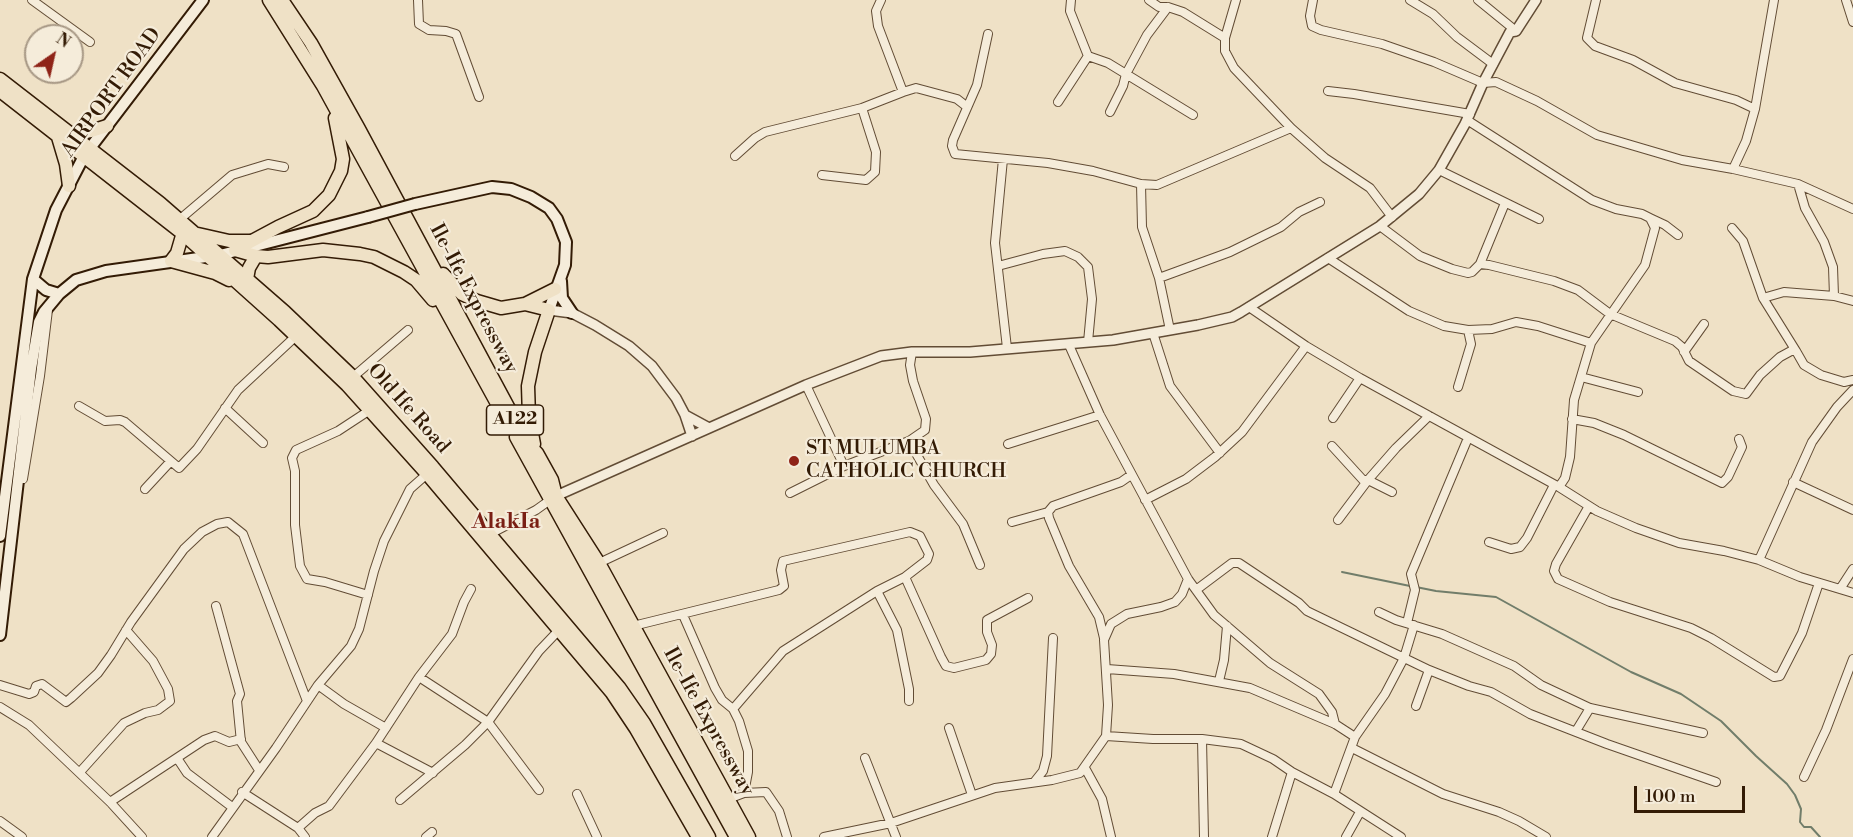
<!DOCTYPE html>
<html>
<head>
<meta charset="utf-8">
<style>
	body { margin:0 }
	#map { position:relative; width:1853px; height:837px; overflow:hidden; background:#efe1c6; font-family:"Libre Bodoni",serif }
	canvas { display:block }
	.north { position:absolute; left:24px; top:24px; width:60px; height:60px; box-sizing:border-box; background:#f5ecda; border:2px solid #a79885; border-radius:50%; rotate:34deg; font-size:16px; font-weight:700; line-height:24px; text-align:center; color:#331b05 }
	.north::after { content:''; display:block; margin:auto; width:21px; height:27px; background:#8f2418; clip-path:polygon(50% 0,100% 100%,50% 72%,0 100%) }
	.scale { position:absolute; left:1634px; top:786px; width:111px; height:27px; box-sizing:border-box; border:3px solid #331b05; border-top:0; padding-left:8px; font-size:18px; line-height:21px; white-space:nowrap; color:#331b05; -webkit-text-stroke:4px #f5ecda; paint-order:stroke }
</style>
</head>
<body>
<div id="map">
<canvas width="1853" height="837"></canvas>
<div class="north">N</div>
<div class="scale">100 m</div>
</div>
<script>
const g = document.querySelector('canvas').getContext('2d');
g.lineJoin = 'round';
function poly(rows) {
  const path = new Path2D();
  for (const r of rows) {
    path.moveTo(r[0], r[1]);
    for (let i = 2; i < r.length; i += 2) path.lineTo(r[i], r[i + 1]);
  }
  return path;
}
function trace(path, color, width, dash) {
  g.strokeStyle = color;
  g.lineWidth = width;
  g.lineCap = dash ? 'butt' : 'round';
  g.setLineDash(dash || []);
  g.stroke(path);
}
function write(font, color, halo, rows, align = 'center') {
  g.font = font + ' "Libre Bodoni",serif';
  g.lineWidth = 4.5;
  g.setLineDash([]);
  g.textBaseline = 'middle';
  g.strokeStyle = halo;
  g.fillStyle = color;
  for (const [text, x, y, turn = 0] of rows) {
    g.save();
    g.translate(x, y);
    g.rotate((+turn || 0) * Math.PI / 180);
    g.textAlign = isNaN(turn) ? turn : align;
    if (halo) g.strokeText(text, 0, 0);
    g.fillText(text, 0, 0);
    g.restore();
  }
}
trace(poly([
	[1342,572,1410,586],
	[1416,587,1436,591,1496,597,1631,672,1681,694,1721,721,1756,756,1787,784,1795,795,1801,809,1800,822,1804,827,1811,827,1820,837]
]), '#717d6a', 2);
const minor = poly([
	[32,0,90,42],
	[418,0,419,24,429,30,446,31,456,34,479,97],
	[881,0,876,11,878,26,903,92],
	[1149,0,1159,7,1168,7,1183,12,1225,38,1225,51,1234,68,1291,128,1325,158,1370,188,1392,217],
	[1313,0,1310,16,1312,26,1321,30,1382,44,1434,62,1483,83,1496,82,1537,101,1597,135,1682,160,1733,169,1798,184,1853,209],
	[1410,0,1433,14,1457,37,1493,64],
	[1478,0,1516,31],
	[1596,0,1587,38,1595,46,1633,60,1675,83,1736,100,1755,109],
	[1846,0,1853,22],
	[988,34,977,85,953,140,952,146,955,154,1048,163,1093,171,1141,184,1157,185,1291,128],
	[1225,38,1236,0],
	[1088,56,1108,63,1193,115],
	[1328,91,1354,94,1470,114],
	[1058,102,1088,56,1070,11,1071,0],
	[1110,112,1123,86,1126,74,1147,35,1168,7],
	[1467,120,1592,200,1616,209,1642,214,1650,218,1655,228,1645,265,1591,343,1574,400,1570,457,1565,478,1559,487],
	[735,156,755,138,765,132,862,108,903,92,916,88,957,99,966,106],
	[1003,159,995,243,1007,348],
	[1733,169,1746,141,1755,109,1774,0],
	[1439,170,1539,219],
	[822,175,866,180,875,172,876,152,862,108],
	[1141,184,1142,227,1159,278,1170,330],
	[1798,184,1805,208,1824,242,1833,267,1834,296],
	[1650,218,1665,225,1678,235],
	[179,220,232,175,268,164,284,167],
	[1380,226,1420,256,1452,269,1468,273,1472,272,1480,264,1489,265,1554,281,1578,290,1610,314,1675,341,1682,347,1689,361,1733,391,1746,394,1760,375,1780,357,1791,351,1796,351,1804,365,1821,375,1844,382,1853,380],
	[1732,228,1743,241,1763,298,1796,351],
	[1328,258,1409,311,1444,326,1468,330,1492,329,1516,322,1538,326,1591,343],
	[1480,264,1505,203],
	[998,266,1043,254,1065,251,1078,257,1088,267,1092,299,1088,342],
	[1159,278,1230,252,1281,227,1299,212,1320,202],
	[1763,298,1784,292,1834,296,1853,301],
	[1249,307,1306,346,1360,378,1559,487,1597,511,1636,528,1679,543,1724,551,1759,560,1800,577,1853,593],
	[1153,333,1170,386,1220,453],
	[1069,345,1100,415,1188,579,1214,615,1270,663,1319,694,1332,712,1335,724],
	[1684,352,1704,324],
	[353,377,408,330],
	[1581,377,1638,392],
	[806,385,844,466],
	[1458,387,1471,344,1468,330],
	[79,406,105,421,120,420,125,422,179,468,197,449,238,390,296,336],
	[225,408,263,443],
	[1333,418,1360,378],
	[1572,419,1594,423,1624,435,1722,483,1728,477,1742,447,1739,439],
	[909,441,934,485,963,524,980,565],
	[1008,444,1100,415],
	[1332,446,1363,480,1368,480,1392,492],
	[23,479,40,376,48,310],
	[1793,482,1853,510],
	[145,489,170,462],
	[790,493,844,466,909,441,925,430,926,419,913,381,910,365,912,352],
	[1145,500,1186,479,1215,457,1242,432,1306,346],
	[1589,506,1556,564,1554,571,1558,579,1610,602,1691,628,1711,638,1774,677,1780,676,1802,633,1819,583],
	[1048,512,1049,518,1069,566,1099,617,1104,638],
	[1338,520,1368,480,1396,448,1429,416],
	[1012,522,1048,512,1053,506,1121,482,1131,475],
	[490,534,536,510,550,500],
	[1489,542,1511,549,1520,547,1527,538,1554,485],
	[1759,560,1812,442,1837,407,1853,390],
	[599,563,663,533],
	[905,577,941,657,946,666,954,668,986,660,991,654,992,645,987,632,987,620,1028,598],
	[1840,589,1853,569],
	[1196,590,1232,563,1239,563,1299,603,1307,611,1429,670,1469,686,1491,692,1530,714,1607,744,1716,782],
	[877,591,897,630,909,689,909,701],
	[368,595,325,582,307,579,300,566,295,525,295,471,292,458,296,450,338,431,370,410],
	[216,606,240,694,237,701,241,742,259,770],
	[1379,612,1396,620,1442,634,1514,666,1541,685,1590,708,1703,733],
	[683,615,715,688,722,700,733,709,739,721,748,751,748,772,744,793],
	[1407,623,1415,590,1411,574,1468,438],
	[633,626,779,590,784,586,781,570,783,561,910,532,920,536,929,554,927,560,905,577,877,591,783,651,733,709],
	[1107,669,1174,674,1250,688,1335,724,1355,737],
	[419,677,488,722,539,790],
	[1219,681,1224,660,1227,626],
	[0,685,29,694,34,692,36,686,42,684,66,702,71,698,98,673,111,655,131,622,184,549,202,532,217,524,228,522,243,534,307,701],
	[318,685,344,704,386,728],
	[1416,706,1429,670],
	[0,707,29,725,110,802,142,837],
	[949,728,972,795],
	[1576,731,1590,708],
	[1106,736,1108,705,1104,640,1111,624,1127,614,1161,607,1175,602,1182,594,1188,579],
	[1202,739,1204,837],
	[376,743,433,773],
	[1352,748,1443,794,1499,812,1519,821,1546,837],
	[177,758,187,773,232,807],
	[865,758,896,837],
	[1085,768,1102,799,1111,837],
	[80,772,124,723,145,713,158,710,170,701,168,689,153,661,126,630],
	[1804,777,1826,730,1853,659],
	[1035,781,1043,771,1047,756,1053,638],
	[242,792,298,828,305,837],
	[577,794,597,837],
	[1334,794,1355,737,1385,694,1404,658,1414,625],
	[728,799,744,793,766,792,779,811,787,837],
	[400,800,465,745,488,722,539,651,559,630],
	[110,802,204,740,215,736,229,742,241,739],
	[0,821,22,837],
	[298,828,315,813,329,806,376,743,419,677,452,634,464,602,471,589],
	[212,837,276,748,318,685,351,646,359,629,374,571,384,541,410,489,427,474],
	[426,837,432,832],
	[824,837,891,823,995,788,1052,780,1080,773,1106,736,1153,739,1202,739,1241,744,1273,759,1292,772,1334,794,1401,837],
	[1272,837,1292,772],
	[1346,837,1360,812]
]);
const tertiary = poly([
	[549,310,572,313,595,325,629,346,652,366,676,398,685,415,692,436],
	[685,415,709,428],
	[556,496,806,385,881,356,912,352,970,352,1113,340,1198,325,1232,317,1241,312,1380,226,1419,194,1439,170,1465,124,1483,83,1510,32,1516,31,1536,0]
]);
const secondary = poly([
	[415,204,492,187,511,189,531,197,549,208,557,219,566,242,565,265,549,310],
	[33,279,46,290,59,294],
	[561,281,562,298,572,313],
	[0,536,33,279,56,210,84,156,203,0],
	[0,635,31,369,39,322,44,312,59,294,76,280,106,271,220,255,368,217]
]);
const primary = poly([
	[0,79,160,203,285,312,353,377,433,467,619,687,644,723,709,837],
	[0,91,182,233,279,320,347,385,427,474,612,693,636,729,698,837],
	[72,134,91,131,107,126],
	[58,137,66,164,69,186],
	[184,229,177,253,171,261,215,273,229,280],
	[198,234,229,241,250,241],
	[247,279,249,268,256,256]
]);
const trunk = poly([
	[269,0,323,86,500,409],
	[282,0,311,43,359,129,528,444,537,453,552,480,556,496,599,563,749,837],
	[235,250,256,256,268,257,323,250,360,254,374,257,404,272,416,280,433,300],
	[235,250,278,227,313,211,329,195,341,171,343,159,335,118],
	[443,274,462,294,477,301,501,308,525,304,555,289],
	[525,304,549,310,535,352,528,386,529,417,534,444],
	[516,437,736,837]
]);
trace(minor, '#624c35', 10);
trace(tertiary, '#624c35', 12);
trace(secondary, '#331b05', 14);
trace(primary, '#331b05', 15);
trace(trunk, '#331b05', 15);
trace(minor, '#f5ecda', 8);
trace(tertiary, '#f5ecda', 9);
trace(secondary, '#f5ecda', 10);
trace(primary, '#efe1c6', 12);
trace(trunk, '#efe1c6', 12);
const secondaryBridge = poly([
	[368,217,415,204]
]);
trace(secondaryBridge, '#331b05', 14, []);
trace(secondaryBridge, '#f5ecda', 10);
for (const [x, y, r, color] of [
	[794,461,6,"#8f2418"]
]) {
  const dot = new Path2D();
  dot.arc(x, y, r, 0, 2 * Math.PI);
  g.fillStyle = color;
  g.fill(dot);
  trace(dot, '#f5ecda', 2);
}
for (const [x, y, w] of [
	[515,420,57]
]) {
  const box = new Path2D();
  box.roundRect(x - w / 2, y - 15, w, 30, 4.5);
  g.fillStyle = '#f5ecda';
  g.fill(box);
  trace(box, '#331b05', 1.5);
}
write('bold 18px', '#331b05', null, [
	["A122",515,420]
]);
write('20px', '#331b05', '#f5ecda', [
	["AIRPORT ROAD",112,93,-54],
	["Ile-Ife Expressway",473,299,62],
	["Old Ife Road",408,409,48],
	["Ile-Ife Expressway",708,722,61]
]);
write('20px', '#331b05', '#f5ecda', [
	["ST MULUMBA",806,449],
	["CATHOLIC CHURCH",806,472]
], 'left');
write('bold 22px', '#7a1f14', '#f5ecda', [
	["AlakIa",506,523]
]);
</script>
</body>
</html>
